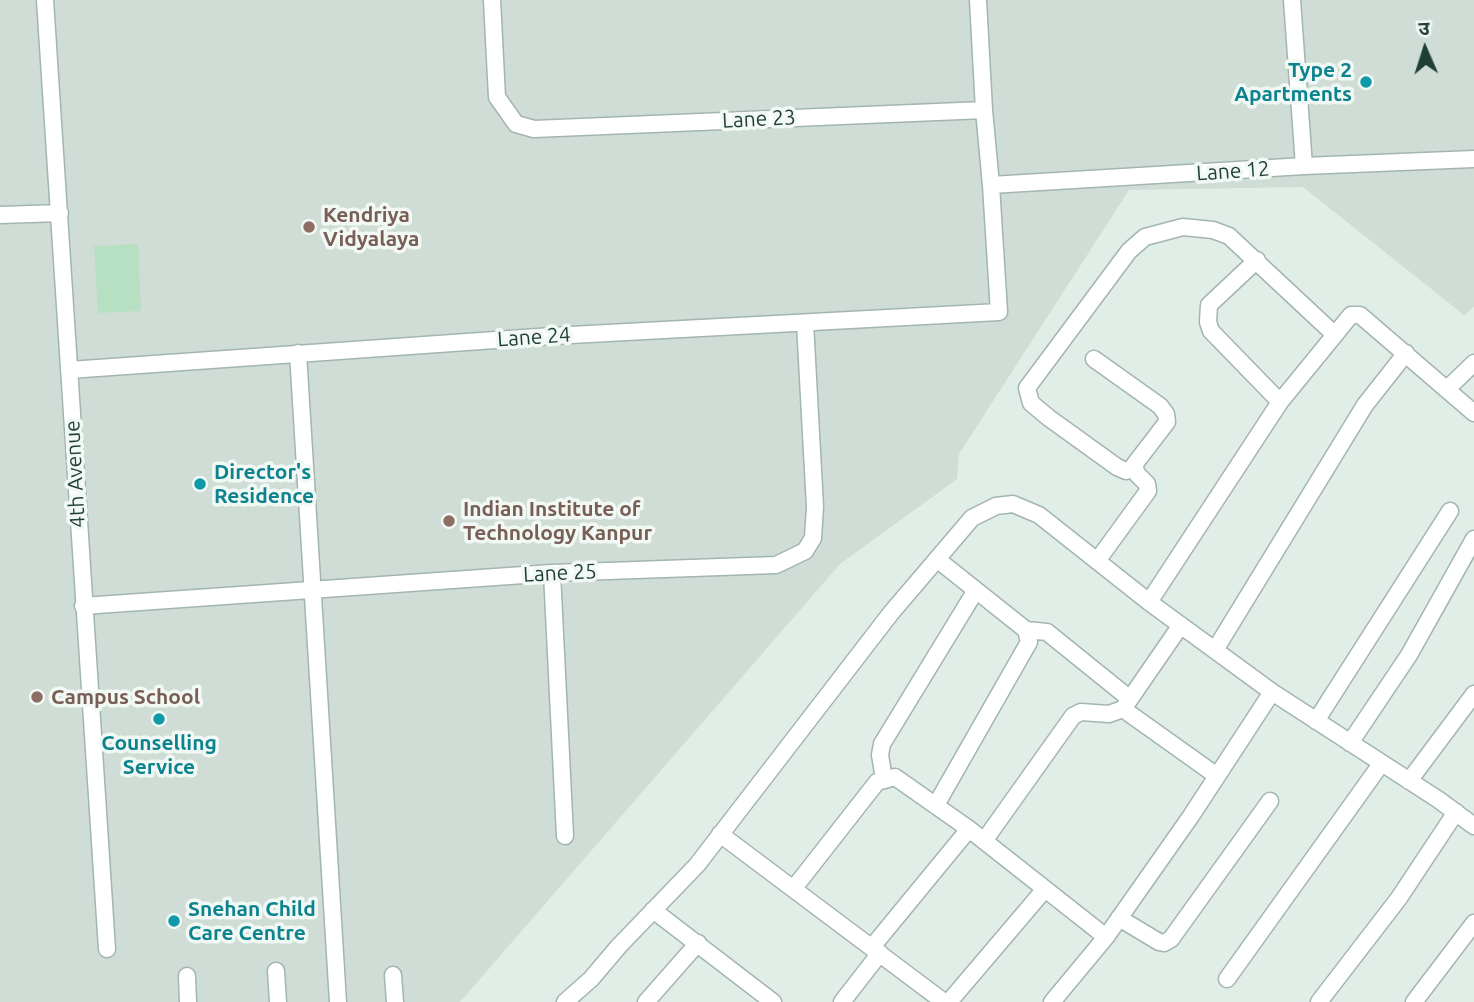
<!DOCTYPE html>
<html>
<head>
<meta charset="utf-8">
<style>
	body { margin:0 }
	#map { position:relative; width:1474px; height:1002px; overflow:hidden; background:#e1ede7; font-family:Ubuntu,"Noto Sans Devanagari",sans-serif }
	canvas { display:block }
	.north { position:absolute; left:1390px; top:14px; width:70px; height:70px; -webkit-text-stroke:5px #f2f9f5; paint-order:stroke; rotate:357deg; font-size:19px; font-weight:700; line-height:28px; text-align:center; color:#1f3f37 }
	.north::after { content:''; display:block; margin:auto; width:24px; height:32px; background:#1f3f37; clip-path:polygon(50% 0,100% 100%,50% 72%,0 100%) }
</style>
</head>
<body>
<div id="map">
<canvas width="1474" height="1002"></canvas>
<div class="north">उ</div>
</div>
<script>
const g = document.querySelector('canvas').getContext('2d');
g.lineJoin = 'round';
function fill(path, color) {
  g.fillStyle = color;
  g.fill(path, 'evenodd');
}
function poly(rows) {
  const path = new Path2D();
  for (const r of rows) {
    path.moveTo(r[0], r[1]);
    for (let i = 2; i < r.length; i += 2) path.lineTo(r[i], r[i + 1]);
  }
  return path;
}
function trace(path, color, width, dash) {
  g.strokeStyle = color;
  g.lineWidth = width;
  g.lineCap = dash ? 'butt' : 'round';
  g.setLineDash(dash || []);
  g.stroke(path);
}
function write(font, color, halo, rows, align = 'center') {
  g.font = font + ' Ubuntu,sans-serif';
  g.lineWidth = 7;
  g.setLineDash([]);
  g.textBaseline = 'middle';
  g.strokeStyle = halo;
  g.fillStyle = color;
  for (const [text, x, y, turn = 0] of rows) {
    g.save();
    g.translate(x, y);
    g.rotate((+turn || 0) * Math.PI / 180);
    g.textAlign = isNaN(turn) ? turn : align;
    if (halo) g.strokeText(text, 0, 0);
    g.fillText(text, 0, 0);
    g.restore();
  }
}
fill(poly([
	[0,0,1474,0,1474,307,1464,315,1303,187,1129,190,959,454,957,479,840,564,460,1002,0,1002]
]), '#cfddd6');
fill(poly([
	[138,244,141,311,98,313,94,246]
]), '#b7e0c2');
const minor = poly([
	[45,0,107,949],
	[492,0,497,97,516,124,534,129,984,110],
	[1292,0,1304,166],
	[991,185,1304,166,1474,159],
	[0,215,60,213],
	[1257,260,1209,305,1208,322,1211,331,1280,402],
	[298,353,338,1002],
	[1094,359,1160,406,1166,414,1167,422,1134,465,1137,474,1147,484,1148,491,1097,561],
	[69,370,552,336,999,312,991,185,984,110,978,0],
	[1447,389,1474,363],
	[1134,469,1126,471,1117,467,1049,418,1031,403,1027,388,1129,251,1145,237,1183,227,1213,230,1229,236,1334,334],
	[552,573,565,836],
	[1149,602,1280,402,1351,315,1360,315,1474,413],
	[83,606,552,573,776,565,805,551,813,538,815,507,805,323],
	[1026,630,1047,632,1130,699],
	[1215,650,1365,405,1406,353],
	[1123,709,1217,776],
	[1316,721,1450,511],
	[1350,743,1409,655,1474,539],
	[884,779,880,755,882,744,976,590],
	[1409,781,1474,694],
	[936,805,1029,642,1026,630,938,560],
	[720,834,944,1002],
	[984,841,1073,716,1081,712,1109,714,1123,709,1181,625],
	[794,888,877,782,895,777,969,829,1106,937,1052,1002],
	[653,910,773,1002],
	[1119,918,1159,942,1164,943,1171,939,1270,801],
	[1106,937,1191,816,1272,692],
	[872,947,969,829],
	[276,971,278,1002],
	[393,975,395,1002],
	[187,976,188,1002],
	[1227,979,1381,764],
	[565,1002,591,979,619,946,697,865,891,613,972,518,996,506,1013,504,1039,515,1149,602,1272,692,1439,800,1474,826],
	[646,1002,698,943],
	[842,1002,880,953],
	[949,1002,1045,889],
	[1319,1002,1399,898,1456,812],
	[1414,1002,1474,923]
]);
trace(minor, '#a3b5af', 19);
trace(minor, '#fff', 16);
for (const [x, y, r, color] of [
	[1366,82,7,"#0f9aa8"],
	[309,227,7,"#8d6e63"],
	[200,484,7,"#0f9aa8"],
	[449,521,7,"#8d6e63"],
	[37,697,7,"#8d6e63"],
	[159,719,7,"#0f9aa8"],
	[174,921,7,"#0f9aa8"]
]) {
  const dot = new Path2D();
  dot.arc(x, y, r, 0, 2 * Math.PI);
  g.fillStyle = color;
  g.fill(dot);
  trace(dot, '#f2f9f5', 2.5);
}
write('bold 21px', '#0d838f', '#f2f9f5', [
	["Type 2",1352,70,"right"],
	["Apartments",1352,94,"right"],
	["Director's",214,472],
	["Residence",214,496],
	["Counselling",159,743,"center"],
	["Service",159,767,"center"],
	["Snehan Child",188,909],
	["Care Centre",188,933]
], 'left');
write('21px', '#1f3f37', '#f2f9f5', [
	["Lane 23",759,119,-3],
	["Lane 12",1233,171,-4],
	["Lane 24",534,337,-4],
	["4th Avenue",75,474,-93],
	["Lane 25",560,573,-3]
]);
write('bold 21px', '#785e54', '#f2f9f5', [
	["Kendriya",323,215],
	["Vidyalaya",323,239],
	["Indian Institute of",463,509],
	["Technology Kanpur",463,533],
	["Campus School",51,697]
], 'left');
</script>
</body>
</html>
